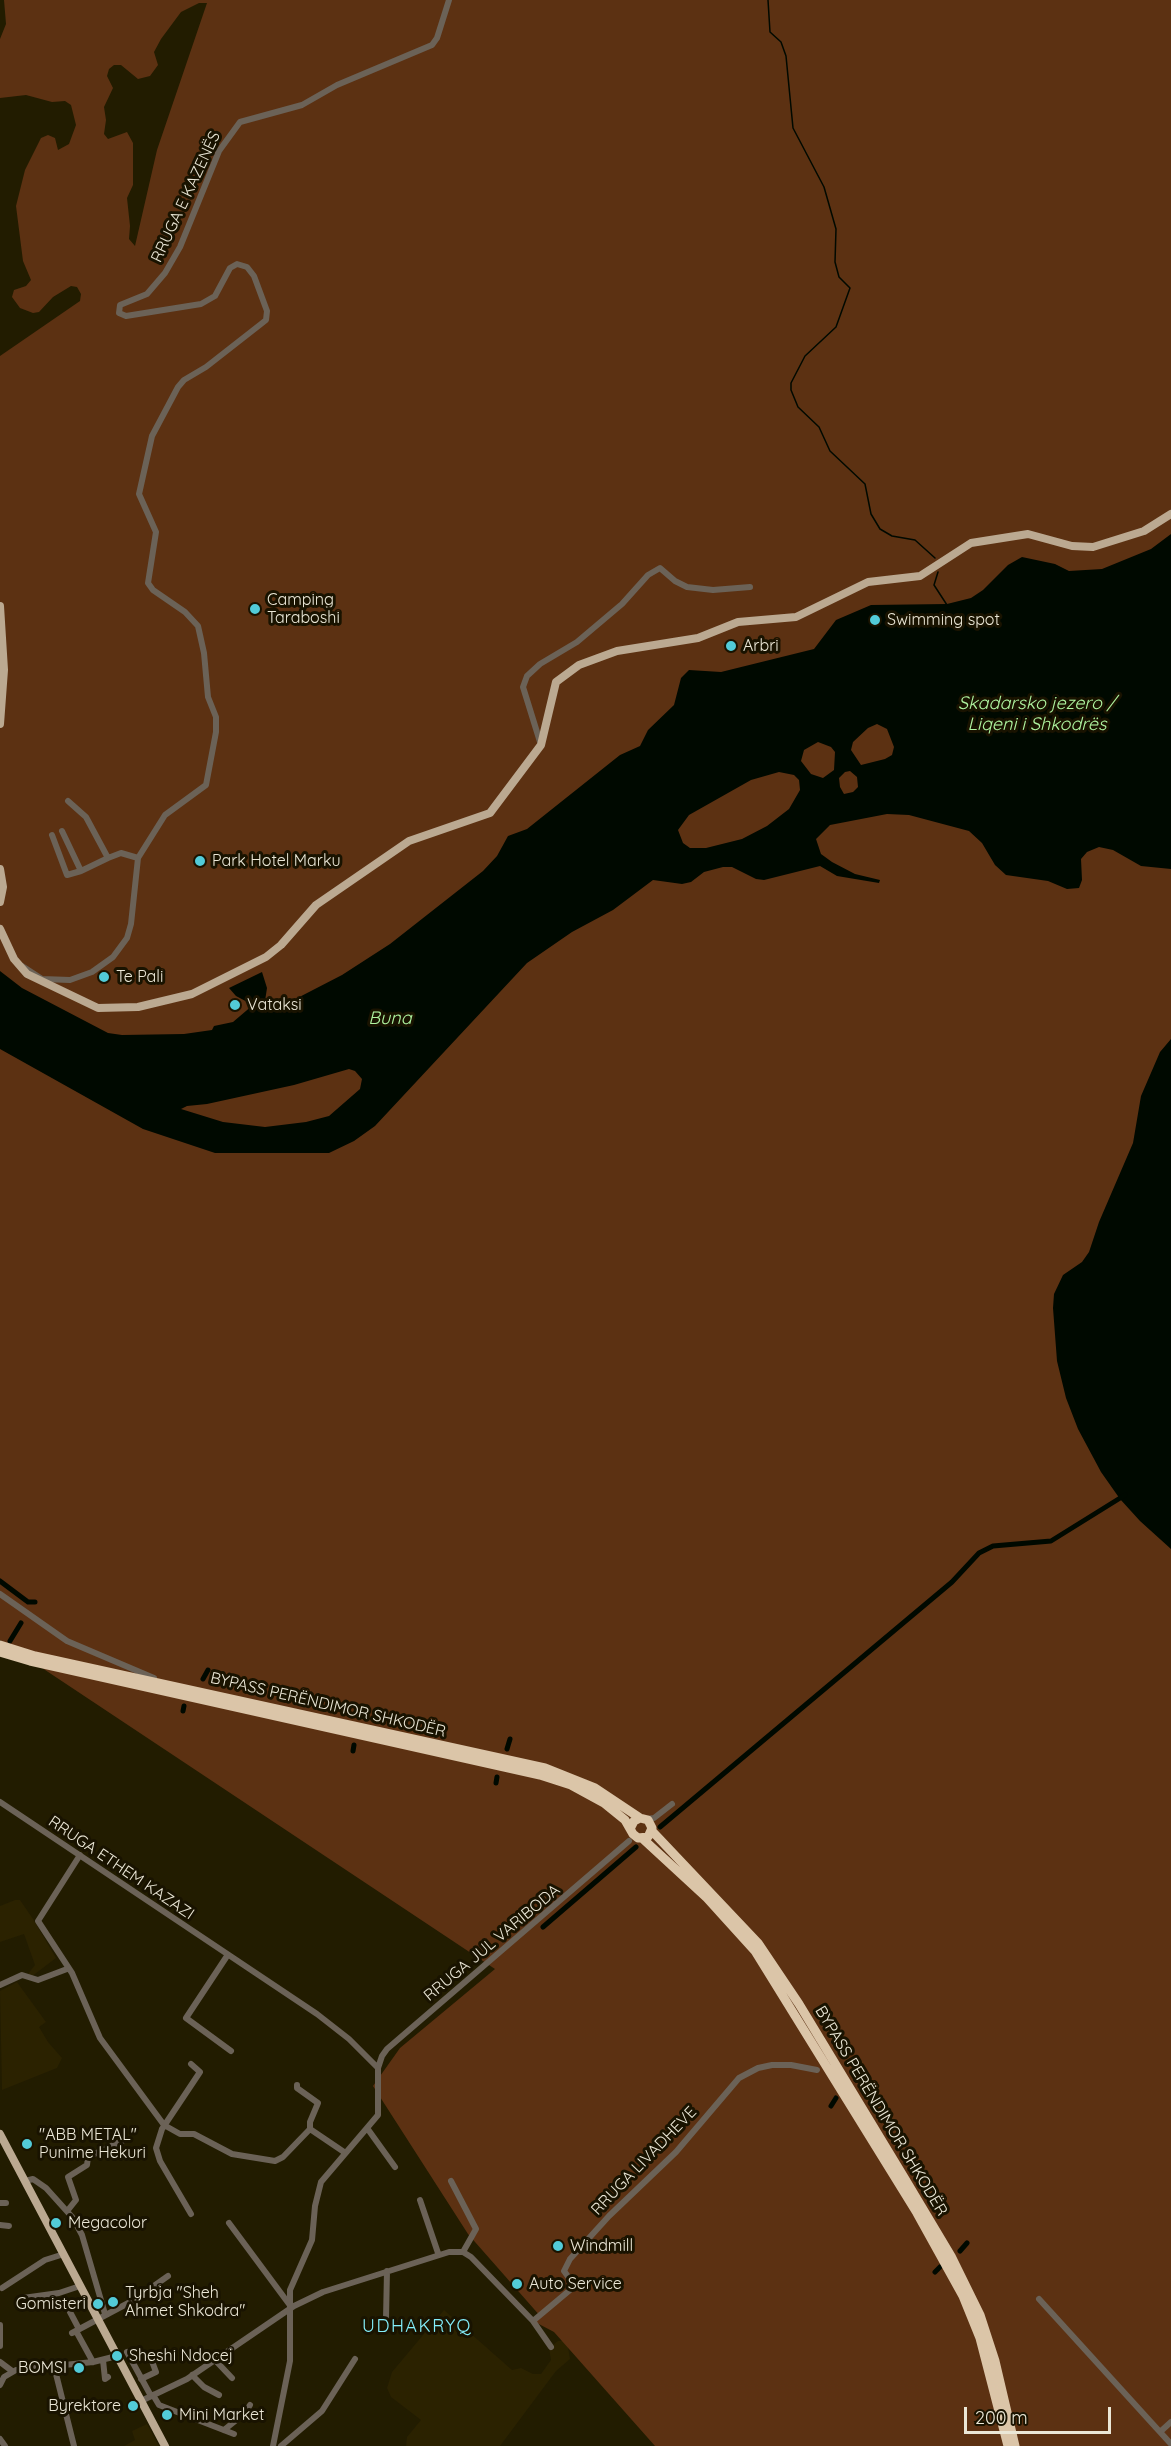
<!DOCTYPE html>
<html>
<head>
<meta charset="utf-8">
<style>
	body { margin:0 }
	#map { position:relative; width:1171px; height:2446px; overflow:hidden; background:#221c00; font-family:Quicksand,sans-serif }
	canvas { display:block }
	.scale { position:absolute; left:964px; top:2407px; width:147px; height:27px; box-sizing:border-box; border:3px solid #ebe7d6; border-top:0; padding-left:8px; font-size:18px; line-height:21px; white-space:nowrap; color:#ebe7d6; -webkit-text-stroke:4px #191300; paint-order:stroke }
</style>
</head>
<body>
<div id="map">
<canvas width="1171" height="2446"></canvas>
<div class="scale">200 m</div>
</div>
<script>
const g = document.querySelector('canvas').getContext('2d');
g.lineJoin = 'round';
function fill(path, color) {
  g.fillStyle = color;
  g.fill(path, 'evenodd');
}
function poly(rows) {
  const path = new Path2D();
  for (const r of rows) {
    path.moveTo(r[0], r[1]);
    for (let i = 2; i < r.length; i += 2) path.lineTo(r[i], r[i + 1]);
  }
  return path;
}
function trace(path, color, width, dash) {
  g.strokeStyle = color;
  g.lineWidth = width;
  g.lineCap = dash ? 'butt' : 'round';
  g.setLineDash(dash || []);
  g.stroke(path);
}
function write(font, color, halo, rows, align = 'center') {
  g.font = font + ' Quicksand,sans-serif';
  g.lineWidth = 6;
  g.setLineDash([]);
  g.textBaseline = 'middle';
  g.strokeStyle = halo;
  g.fillStyle = color;
  for (const [text, x, y, turn = 0] of rows) {
    g.save();
    g.translate(x, y);
    g.rotate((+turn || 0) * Math.PI / 180);
    g.textAlign = isNaN(turn) ? turn : align;
    if (halo) g.strokeText(text, 0, 0);
    g.fillText(text, 0, 0);
    g.restore();
  }
}
fill(poly([
	[15,1900,20,1900,33,1919,56,1958,31,1977,28,1974,35,1965,24,1934,0,1942,0,1906],
	[17,1982,46,2022,39,2027,48,2042,62,2058,57,2068,2,2090,0,1991],
	[444,2310,512,2370,521,2368,533,2374,541,2374,551,2360,549,2348,558,2341,567,2341,570,2359,556,2371,500,2446,406,2446,407,2437,421,2420,391,2397,387,2388,392,2372],
	[147,2424,159,2446,124,2446,135,2440,132,2431]
]), '#2b2200');
fill(poly([
	[4,0,1171,0,1171,2446,655,2446,554,2332,535,2322,541,2317,468,2234,373,2086,400,2048,495,1969,0,1640,0,356,80,301,81,294,77,287,71,286,53,297,39,312,33,313,20,308,12,297,14,290,26,286,31,280,23,261,16,206,25,170,41,138,48,135,55,138,58,150,69,144,76,125,71,105,65,101,52,102,26,95,0,98,0,39,6,24],
	[199,3,207,3,157,150,135,246,129,239,130,226,127,198,133,185,133,143,127,132,108,139,104,134,106,120,104,107,113,88,107,76,109,69,114,65,121,65,138,79,150,76,158,65,154,52,161,39,181,12]
]), '#5c3112');
fill(poly([
	[1171,534,1171,869,1141,866,1113,850,1099,847,1087,852,1081,859,1082,880,1079,888,1067,889,1048,881,1006,875,995,865,982,843,969,831,909,815,887,814,830,825,816,839,821,854,832,862,855,874,880,880,879,883,837,876,820,866,764,880,756,879,732,867,723,867,704,872,691,882,682,884,653,880,613,910,572,932,527,963,375,1126,354,1141,329,1153,215,1153,143,1129,0,1049,0,971,22,988,108,1033,122,1035,184,1034,212,1030,214,1026,233,1022,253,1005,236,996,229,988,262,972,267,988,265,1001,269,1009,280,1007,342,975,390,944,483,871,497,856,508,836,527,829,620,755,640,746,648,730,674,705,681,678,689,670,721,672,814,649,836,620,871,605,947,604,971,598,983,590,1008,565,1022,557,1055,564,1069,571,1102,569,1151,549],
	[877,724,887,729,894,747,892,755,885,759,861,765,851,750,853,742,868,728],
	[818,742,831,747,835,752,834,770,823,778,811,774,801,761,804,750],
	[850,771,857,777,858,787,853,792,844,794,840,787,839,778,845,772],
	[779,772,794,775,799,780,800,790,789,809,767,826,742,839,706,848,690,848,683,843,678,830,689,815,751,780],
	[349,1069,355,1071,362,1079,360,1089,329,1116,306,1122,265,1127,223,1122,181,1109,187,1106,207,1104,294,1085],
	[1171,1039,1171,1549,1140,1521,1120,1499,1101,1472,1078,1429,1066,1398,1057,1361,1053,1308,1054,1294,1063,1275,1082,1262,1089,1252,1099,1222,1133,1143,1141,1096,1160,1052]
]), '#000900');
trace(poly([
	[768,0,770,32,781,42,786,56,793,128,824,187,836,229,835,262,839,277,850,288,836,327,805,356,791,383,791,390,798,407,819,427,830,451,865,484,871,514,880,529,892,536,915,540,935,558],
	[938,572,934,585,947,605]
]), '#000900', 1.5);
trace(poly([
	[0,1581,28,1602,35,1602],
	[10,1641,21,1623],
	[203,1679,208,1670],
	[183,1711,184,1706],
	[364,1717,367,1707],
	[507,1749,510,1739],
	[353,1751,354,1745],
	[496,1783,497,1777],
	[660,1827,952,1582,979,1553,993,1546,1051,1541,1125,1495],
	[543,1927,636,1847],
	[856,2080,863,2073],
	[831,2106,836,2098],
	[960,2251,967,2243],
	[935,2272,940,2267]
]), '#000900', 5);
trace(poly([
	[541,745,523,687,527,676,540,664,577,642,622,604,648,575,660,568,675,581,687,587,713,590,750,587],
	[68,801,86,817,108,858,81,871],
	[52,835,67,875,81,871,62,831],
	[108,858,121,853,138,858],
	[22,966,42,979,70,980,92,972,113,957,127,938,131,924,138,858,165,815,206,785,216,732,216,717,208,697,204,653,198,626,185,612,153,590,148,583,156,532,139,494,152,436,178,387,184,380,206,367,261,324,266,320,267,311,254,276,247,267,237,264,230,268,215,296,201,304,126,316,119,313,120,305,147,294,165,273,180,247,219,151,240,122,302,105,337,85,432,45,437,38,449,0],
	[0,1594,67,1641,154,1678],
	[0,1802,317,2014,349,2039,378,2068],
	[647,1819,654,1818,672,1804],
	[80,1855,38,1921,72,1973,100,2038,164,2125,180,2134,194,2134,232,2154,275,2161,283,2157,310,2129,344,2152],
	[227,1956,186,2018,231,2051],
	[0,1985,22,1975,38,1980,67,1969],
	[297,2085,297,2088,318,2103,310,2122,310,2129],
	[367,2128,395,2167],
	[25,2181,33,2179,46,2188,73,2218,82,2235,105,2314],
	[451,2181,476,2229,463,2252],
	[420,2200,438,2253],
	[0,2203,6,2203],
	[68,2210,76,2200,68,2177,87,2165,88,2157,124,2140],
	[191,2214,160,2161,156,2148,162,2129,200,2072,191,2064],
	[229,2223,289,2304],
	[0,2225,9,2226],
	[2,2288,45,2260,64,2254],
	[23,2298,59,2293,80,2286],
	[1039,2299,1160,2432],
	[70,2312,79,2329],
	[386,2319,387,2271],
	[533,2321,570,2290,572,2282,564,2271,570,2259,609,2216,676,2152,739,2078,758,2068,772,2065,791,2065,817,2070],
	[0,2325,0,2346],
	[76,2331,93,2362],
	[72,2333,134,2300,168,2276],
	[127,2352,151,2396],
	[214,2359,232,2378],
	[103,2360,105,2379,108,2377],
	[0,2362,12,2371],
	[54,2366,74,2446],
	[192,2375,204,2387,219,2395],
	[141,2379,156,2372,150,2356],
	[0,2385,4,2377,16,2370,93,2362,117,2356],
	[153,2395,159,2405,234,2434],
	[141,2401,187,2379,294,2306,323,2292,449,2252,463,2252,471,2257,533,2321,551,2347],
	[1171,2422,1160,2432,1171,2444],
	[224,2430,245,2413,250,2405],
	[0,2439,5,2446],
	[273,2446,290,2361,290,2290,312,2240,315,2206,321,2182,378,2115,378,2068,382,2056,387,2049,629,1841],
	[281,2446,322,2411,355,2359]
]), '#6b6257', 6);
trace(poly([
	[0,606,4,670,0,724],
	[0,869,3,887,0,902],
	[0,929,14,959,27,974,98,1008,138,1007,192,994,266,957,281,945,316,905,409,841,490,813,541,745,556,682,579,665,617,651,698,638,738,622,796,617,868,582,920,576,971,543,1028,534,1072,546,1093,547,1144,531,1171,514],
	[0,2134,165,2446]
]), '#bba991', 8);
trace(poly([
	[0,1645,35,1656,545,1768,595,1788,640,1818],
	[0,1652,30,1661,540,1775,571,1785,604,1803,625,1820,633,1834,638,1838,648,1837,652,1828,648,1820,640,1818,634,1821,631,1827],
	[652,1831,758,1943,799,2004,905,2179,951,2256,980,2315,995,2361,1015,2446],
	[643,1839,707,1898,755,1951,917,2213,963,2296,980,2338,1008,2446]
]), '#dbc5a8', 9);
for (const [x, y, r, color] of [
	[255,609,6,"#52cbd8"],
	[875,620,6,"#52cbd8"],
	[731,646,6,"#52cbd8"],
	[200,861,6,"#52cbd8"],
	[104,977,6,"#52cbd8"],
	[235,1005,6,"#52cbd8"],
	[27,2144,6,"#52cbd8"],
	[56,2223,6,"#52cbd8"],
	[558,2246,6,"#52cbd8"],
	[517,2284,6,"#52cbd8"],
	[113,2302,6,"#52cbd8"],
	[98,2304,6,"#52cbd8"],
	[117,2356,6,"#52cbd8"],
	[79,2368,6,"#52cbd8"],
	[133,2406,6,"#52cbd8"],
	[167,2415,6,"#52cbd8"]
]) {
  const dot = new Path2D();
  dot.arc(x, y, r, 0, 2 * Math.PI);
  g.fillStyle = color;
  g.fill(dot);
  trace(dot, '#191300', 2);
}
write('16px', '#ebe7d6', '#191300', [
	["RRUGA E KAZENËS",186,197,-65],
	["BYPASS PERËNDIMOR SHKODËR",328,1705,13],
	["RRUGA ETHEM KAZAZI",121,1868,34],
	["RRUGA JUL VARIBODA",492,1943,-40],
	["BYPASS PERËNDIMOR SHKODËR",881,2111,59],
	["RRUGA LIVADHEVE",644,2161,-46]
]);
write('16px', '#ebe7d6', '#191300', [
	["Camping",267,600],
	["Taraboshi",267,618],
	["Swimming spot",887,620],
	["Arbri",743,646],
	["Park Hotel Marku",212,861],
	["Te Pali",116,977],
	["Vataksi",247,1005],
	["\"ABB METAL\"",39,2135],
	["Punime Hekuri",39,2153],
	["Megacolor",68,2223],
	["Windmill",570,2246],
	["Auto Service",529,2284],
	["Tyrbja \"Sheh",125,2293],
	["Ahmet Shkodra\"",125,2311],
	["Gomisteri",86,2304,"right"],
	["Sheshi Ndocej",129,2356],
	["BOMSI",67,2368,"right"],
	["Byrektore",121,2406,"right"],
	["Mini Market",179,2415]
], 'left');
write('italic 18px', '#b0f6a1', '#191300', [
	["Skadarsko jezero /",1037,704],
	["Liqeni i Shkodrës",1037,725],
	["Buna",390,1019]
]);
g.letterSpacing = '1.5px';
write('18px', '#84effb', '#191300', [
	["UDHAKRYQ",417,2327]
]);
g.letterSpacing = '0px';
</script>
</body>
</html>
